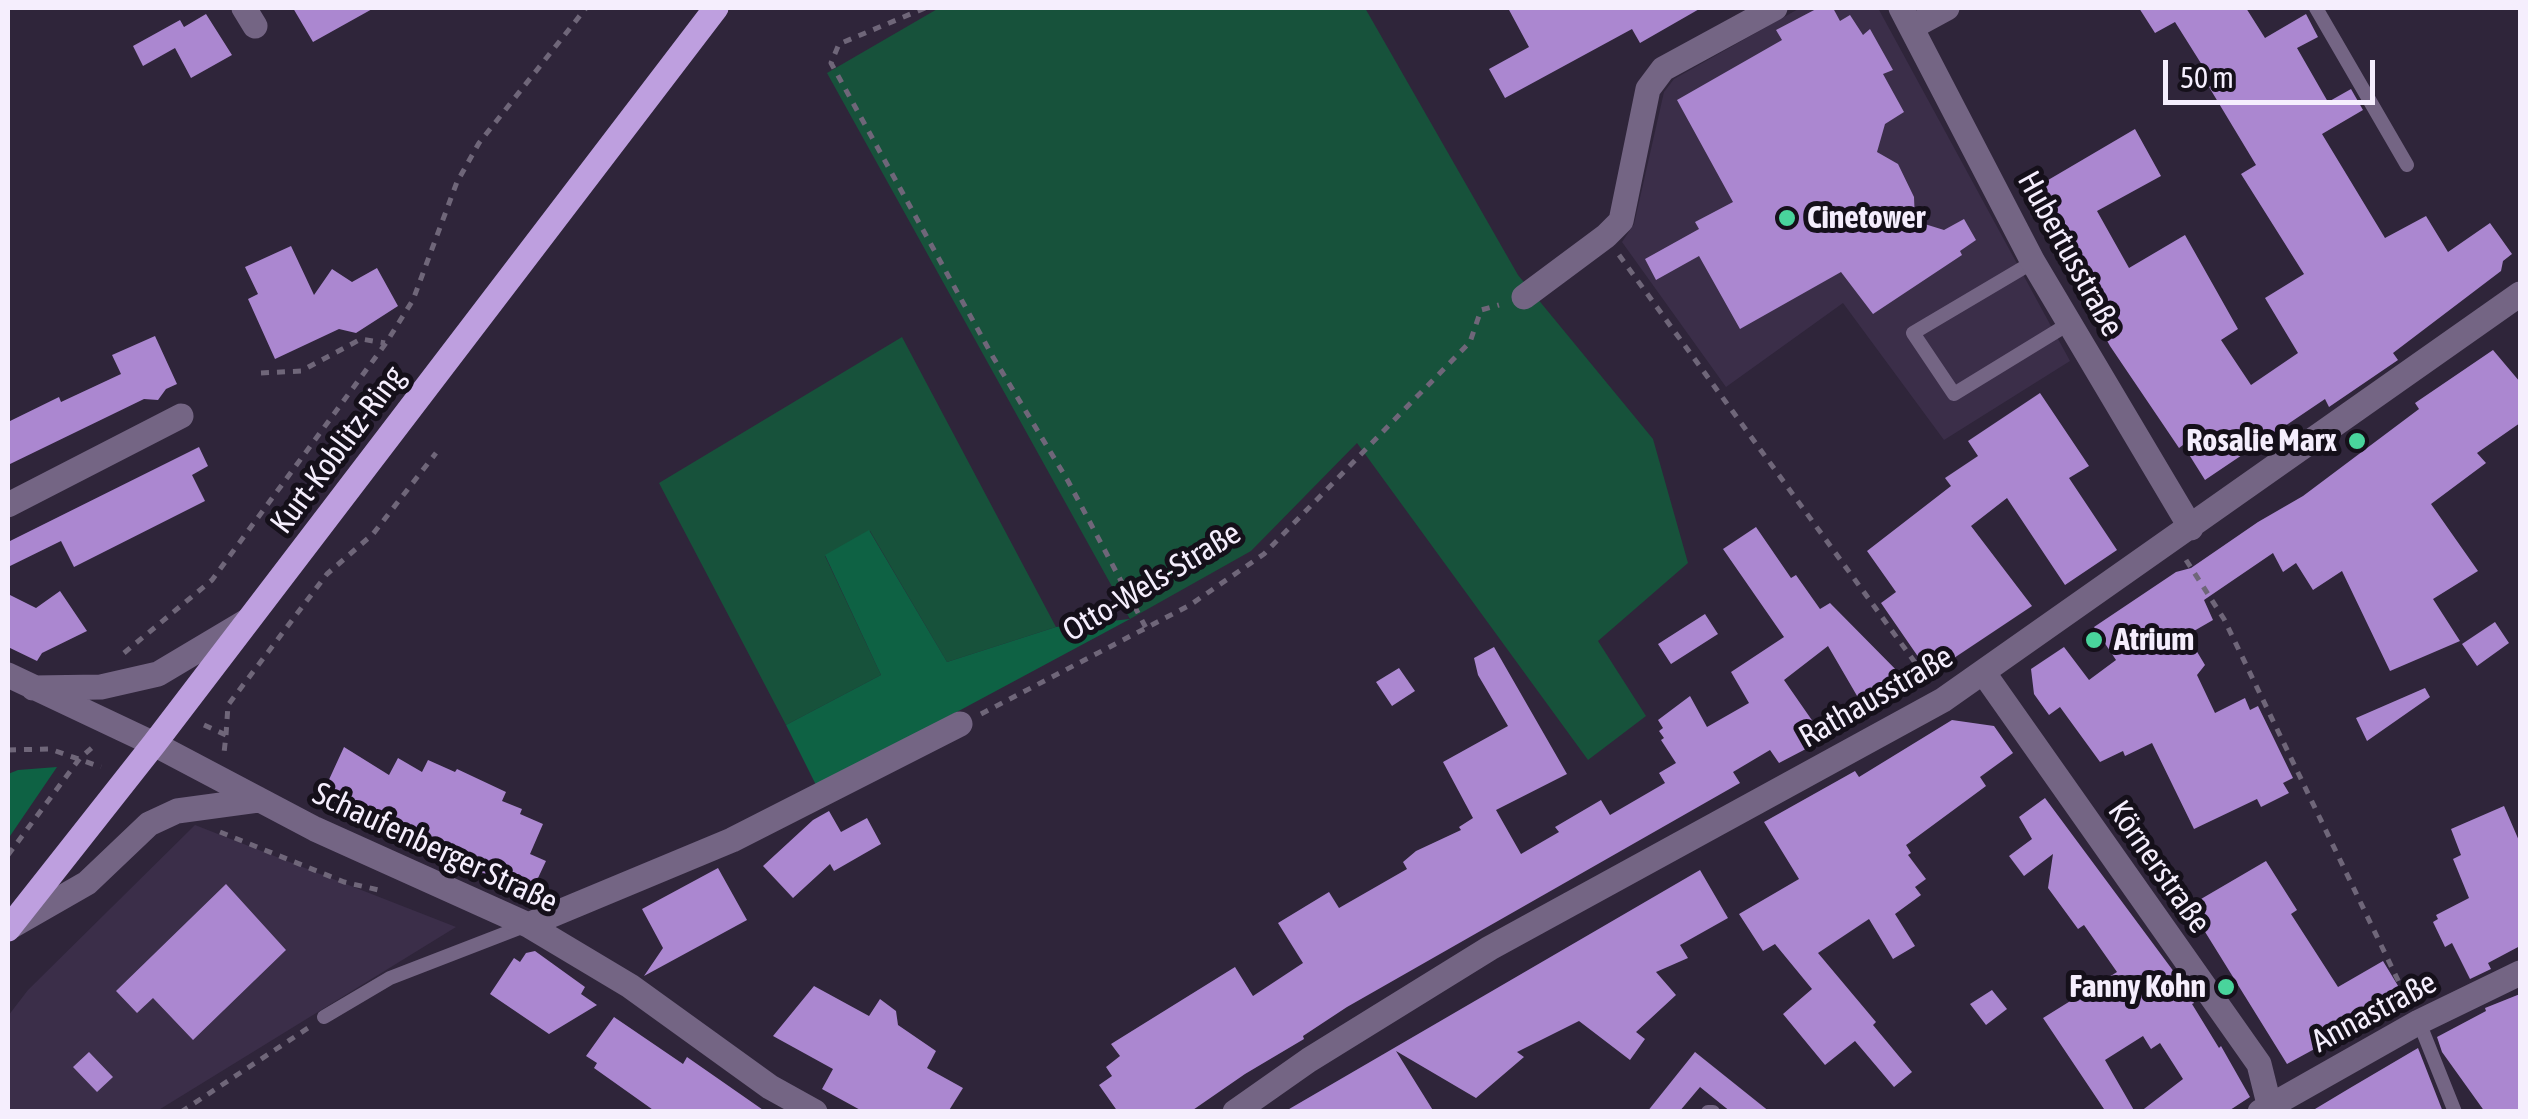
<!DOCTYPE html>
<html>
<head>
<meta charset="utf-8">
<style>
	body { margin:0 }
	#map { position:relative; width:2528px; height:1119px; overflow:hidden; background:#2f253a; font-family:"Asap Condensed",sans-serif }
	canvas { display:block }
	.frame { position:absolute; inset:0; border:10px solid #f5eefd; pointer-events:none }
	.scale { position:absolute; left:2163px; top:60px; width:212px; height:45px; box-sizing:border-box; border:5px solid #f5eefd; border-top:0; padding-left:12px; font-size:30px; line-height:35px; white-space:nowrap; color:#f5eefd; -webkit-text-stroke:8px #15101a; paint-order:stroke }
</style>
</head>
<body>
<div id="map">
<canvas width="2528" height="1119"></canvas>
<div class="frame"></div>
<div class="scale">50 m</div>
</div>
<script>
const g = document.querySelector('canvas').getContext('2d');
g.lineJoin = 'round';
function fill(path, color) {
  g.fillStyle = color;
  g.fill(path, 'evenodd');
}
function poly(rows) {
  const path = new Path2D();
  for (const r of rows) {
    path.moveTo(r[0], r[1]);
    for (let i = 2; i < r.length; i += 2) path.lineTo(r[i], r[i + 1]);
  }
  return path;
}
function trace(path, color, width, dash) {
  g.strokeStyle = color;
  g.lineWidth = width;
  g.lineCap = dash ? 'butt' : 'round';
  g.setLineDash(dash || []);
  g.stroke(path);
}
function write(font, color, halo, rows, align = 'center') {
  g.font = font + ' "Asap Condensed",sans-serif';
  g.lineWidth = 10;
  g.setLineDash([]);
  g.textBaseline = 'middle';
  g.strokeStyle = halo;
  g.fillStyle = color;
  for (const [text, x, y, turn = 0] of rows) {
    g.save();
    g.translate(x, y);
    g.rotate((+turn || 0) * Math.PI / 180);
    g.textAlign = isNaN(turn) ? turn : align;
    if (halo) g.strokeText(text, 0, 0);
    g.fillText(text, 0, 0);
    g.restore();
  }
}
fill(poly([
	[1800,8,1878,8,2070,361,1944,440,1843,303,1726,387,1622,242,1634,224,1664,92,1674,79],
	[195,825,456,927,157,1111,8,1111,8,1016,28,990]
]), '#3b2e49');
fill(poly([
	[939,8,1365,8,1518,275,1653,439,1688,563,1598,641,1646,716,1588,760,1357,443,1251,551,1130,619,827,73],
	[902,337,1056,627,947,662,870,531,825,556,881,675,786,725,659,483]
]), '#17523b');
fill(poly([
	[869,530,947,662,1056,627,1130,619,817,787,786,725,881,675,825,555],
	[57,767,8,839,8,774,18,770]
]), '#0e6244');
fill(poly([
	[293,8,374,8,313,42],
	[1508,8,1701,8,1640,43,1632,29,1505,98,1489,69,1529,47],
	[1818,8,1833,8,1840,21,1850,15,1863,35,1870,29,1893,70,1883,74,1904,112,1885,124,1877,152,1898,164,1914,197,1915,221,1944,230,1964,219,1976,240,1960,251,1962,255,1873,314,1841,272,1740,329,1699,256,1656,280,1645,259,1699,229,1695,222,1733,202,1677,100,1782,40,1776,30],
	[2139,8,2246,8,2265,38,2306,14,2318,37,2297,48,2328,102,2351,89,2363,110,2322,134,2385,238,2426,216,2448,252,2490,223,2512,254,2503,261,2501,271,2393,353,2398,360,2329,407,2325,399,2205,480,2183,445,2179,448,2110,346,2026,193,2135,129,2161,176,2097,211,2129,268,2185,235,2238,329,2221,340,2251,385,2298,353,2265,298,2304,274,2241,174,2256,165,2209,87,2214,84,2175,22,2155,33],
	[206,14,232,55,191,78,175,48,143,66,133,46,180,20,184,27],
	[291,246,314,295,332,269,352,282,377,268,398,306,356,333,339,329,275,359,248,299,258,294,245,267],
	[155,336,177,384,166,389,158,400,144,399,8,465,8,422,59,397,61,402,121,374,112,355],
	[2493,350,2520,382,2520,423,2477,453,2486,463,2431,504,2478,571,2433,599,2460,641,2390,671,2342,571,2313,590,2296,563,2283,572,2273,553,2204,600,2213,620,2187,635,2205,665,2197,675,2215,713,2245,698,2250,710,2258,706,2293,778,2283,783,2289,793,2261,807,2257,799,2194,829,2152,743,2125,756,2123,751,2100,762,2060,707,2049,715,2034,694,2031,669,2064,647,2089,680,2116,660,2094,627,2176,572,2191,568,2258,522,2303,496,2419,409,2415,403],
	[2040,393,2089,466,2069,478,2117,550,2065,585,2007,498,1971,526,2032,606,1930,674,1881,603,1896,592,1867,551,1951,486,1945,478,1978,456,1968,441],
	[199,447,208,466,192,475,205,501,74,567,61,541,8,567,8,542],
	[1756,527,1791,578,1796,575,1820,609,1830,603,1912,686,1867,713,1828,646,1784,680,1825,739,1779,763,1770,750,1733,772,1740,783,1347,1007,1303,1036,1304,1039,1245,1074,1190,1112,1118,1112,1099,1085,1112,1076,1106,1067,1120,1056,1111,1044,1235,967,1253,996,1303,963,1278,923,1329,892,1339,908,1407,869,1403,862,1416,851,1461,830,1459,827,1473,818,1443,762,1508,726,1478,675,1474,658,1494,647,1567,774,1496,810,1521,854,1559,832,1555,827,1601,800,1610,815,1665,783,1659,773,1676,763,1661,740,1664,738,1659,731,1663,728,1658,720,1690,696,1707,727,1749,703,1731,672,1784,637,1723,549],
	[60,591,87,631,42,653,37,661,8,647,8,594,36,608],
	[1705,614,1718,634,1671,664,1658,644],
	[2495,622,2509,643,2477,666,2462,644],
	[1399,668,1415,691,1392,706,1376,682],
	[2425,688,2430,697,2367,741,2356,718],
	[1952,720,1994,726,2013,753,1980,777,1986,786,1906,845,1911,853,1908,855,1926,879,1915,887,1921,895,1895,914,1915,946,1893,959,1869,919,1818,953,1876,1022,1873,1025,1912,1072,1894,1087,1855,1041,1825,1065,1783,1014,1812,989,1775,944,1763,951,1739,914,1799,879,1764,822,1855,771,1859,777],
	[344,747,389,775,398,758,422,772,428,760,455,772,457,769,506,792,502,801,522,809,520,814,543,824,530,854,546,861,530,895,321,797],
	[2045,798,2180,980,2194,1003,2192,1004,2219,1048,2221,1046,2250,1097,2227,1112,2140,1112,2183,1079,2160,1043,2151,1049,2143,1036,2105,1060,2135,1112,2106,1112,2043,1018,2117,972,2084,925,2078,929,2048,888,2053,854,2024,876,2009,856,2032,839,2019,817],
	[2504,806,2520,843,2520,946,2488,963,2491,969,2470,979,2452,943,2445,947,2433,922,2438,919,2436,915,2469,898,2453,859,2461,855,2451,829],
	[829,811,841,832,867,818,881,844,834,871,830,864,793,898,763,866,813,820],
	[2266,861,2297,910,2291,914,2338,987,2383,961,2406,999,2287,1064,2189,906],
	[718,868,747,920,644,976,663,948,642,909],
	[1700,870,1728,918,1680,945,1688,958,1656,972,1676,995,1636,1032,1645,1039,1630,1060,1579,1021,1517,1052,1524,1057,1476,1098,1396,1051,1434,1112,1284,1112],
	[226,884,286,950,193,1040,153,998,137,1013,116,991],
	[535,951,585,987,581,994,597,1005,549,1034,490,994,514,958,520,962,526,953],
	[814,986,869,1016,880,999,896,1011,898,1025,936,1051,927,1068,963,1088,948,1112,864,1112,822,1089,833,1069,773,1036],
	[1992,990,2007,1009,1986,1025,1970,1004],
	[2520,994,2520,1112,2485,1112,2442,1052,2437,1037,2486,1011,2485,1008],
	[614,1017,683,1064,687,1057,766,1112,656,1112,594,1068,597,1063,586,1056],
	[2418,1048,2443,1112,2310,1112,2350,1088],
	[89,1052,113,1077,97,1092,73,1067],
	[1695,1052,1770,1112,1731,1112,1700,1087,1679,1112,1647,1112]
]), '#ab87d0');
trace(poly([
	[925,8,839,44,831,63,993,357,1068,481,1146,628],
	[1619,255,1927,679],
	[261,373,301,371,361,339,385,343],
	[2186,560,2224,619,2408,1001],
	[124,653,212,580,386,343,413,300,457,182,479,143,586,8],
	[981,714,1190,605,1264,554,1470,342,1481,310,1499,305],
	[204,725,226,735,224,753],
	[226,735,228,705,327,574,373,534,436,453],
	[8,750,50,749,101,767],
	[220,832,344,882,383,891],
	[8,855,80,758,95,745],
	[181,1112,308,1028]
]), '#6f6679', 5, [8, 8]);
trace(poly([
	[2316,8,2407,165],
	[2033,262,1913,333,1954,394,2070,323],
	[324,1017,390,978,527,925],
	[2419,1022,2455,1112],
	[1708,1112,1713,1112]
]), '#746584', 14);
trace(poly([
	[244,8,255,26],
	[1901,8,2033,262,2191,528],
	[1912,27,1947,8],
	[1524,297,1606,236,1621,221,1648,89,1663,69,1775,8],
	[8,505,181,416],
	[1983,672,2259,1064,2271,1112],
	[154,744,315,829,528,925,630,986,770,1087,815,1112],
	[528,925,732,840,960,724],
	[12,926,87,883,149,824,177,811,258,800],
	[1235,1112,1309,1060,1490,948,1943,700,2520,294],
	[2260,1112,2419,1022,2520,973]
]), '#746584', 25);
trace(poly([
	[8,675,154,744],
	[33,688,101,687,158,674,247,621]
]), '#746584', 25);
trace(poly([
	[8,929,154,744,716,8]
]), '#be9fdf', 25);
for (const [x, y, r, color] of [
	[1787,218,10,"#49d49c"],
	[2357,441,10,"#49d49c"],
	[2094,640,10,"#49d49c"],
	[2226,987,10,"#49d49c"]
]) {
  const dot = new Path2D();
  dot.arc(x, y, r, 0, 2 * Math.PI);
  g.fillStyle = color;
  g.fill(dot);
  trace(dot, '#15101a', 4);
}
write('bold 32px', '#f5eefd', '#15101a', [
	["Cinetower",1807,218],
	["Rosalie Marx",2337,441,"right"],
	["Atrium",2114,640],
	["Fanny Kohn",2206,987,"right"]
], 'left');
write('32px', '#f5eefd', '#15101a', [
	["Hubertusstraße",2070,254,61],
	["Kurt-Koblitz-Ring",338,450,-53],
	["Otto-Wels-Straße",1152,582,-31],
	["Rathausstraße",1876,697,-30],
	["Schaufenberger Straße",435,848,25],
	["Körnerstraße",2159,867,55],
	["Annastraße",2374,1012,-28]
]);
</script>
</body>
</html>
